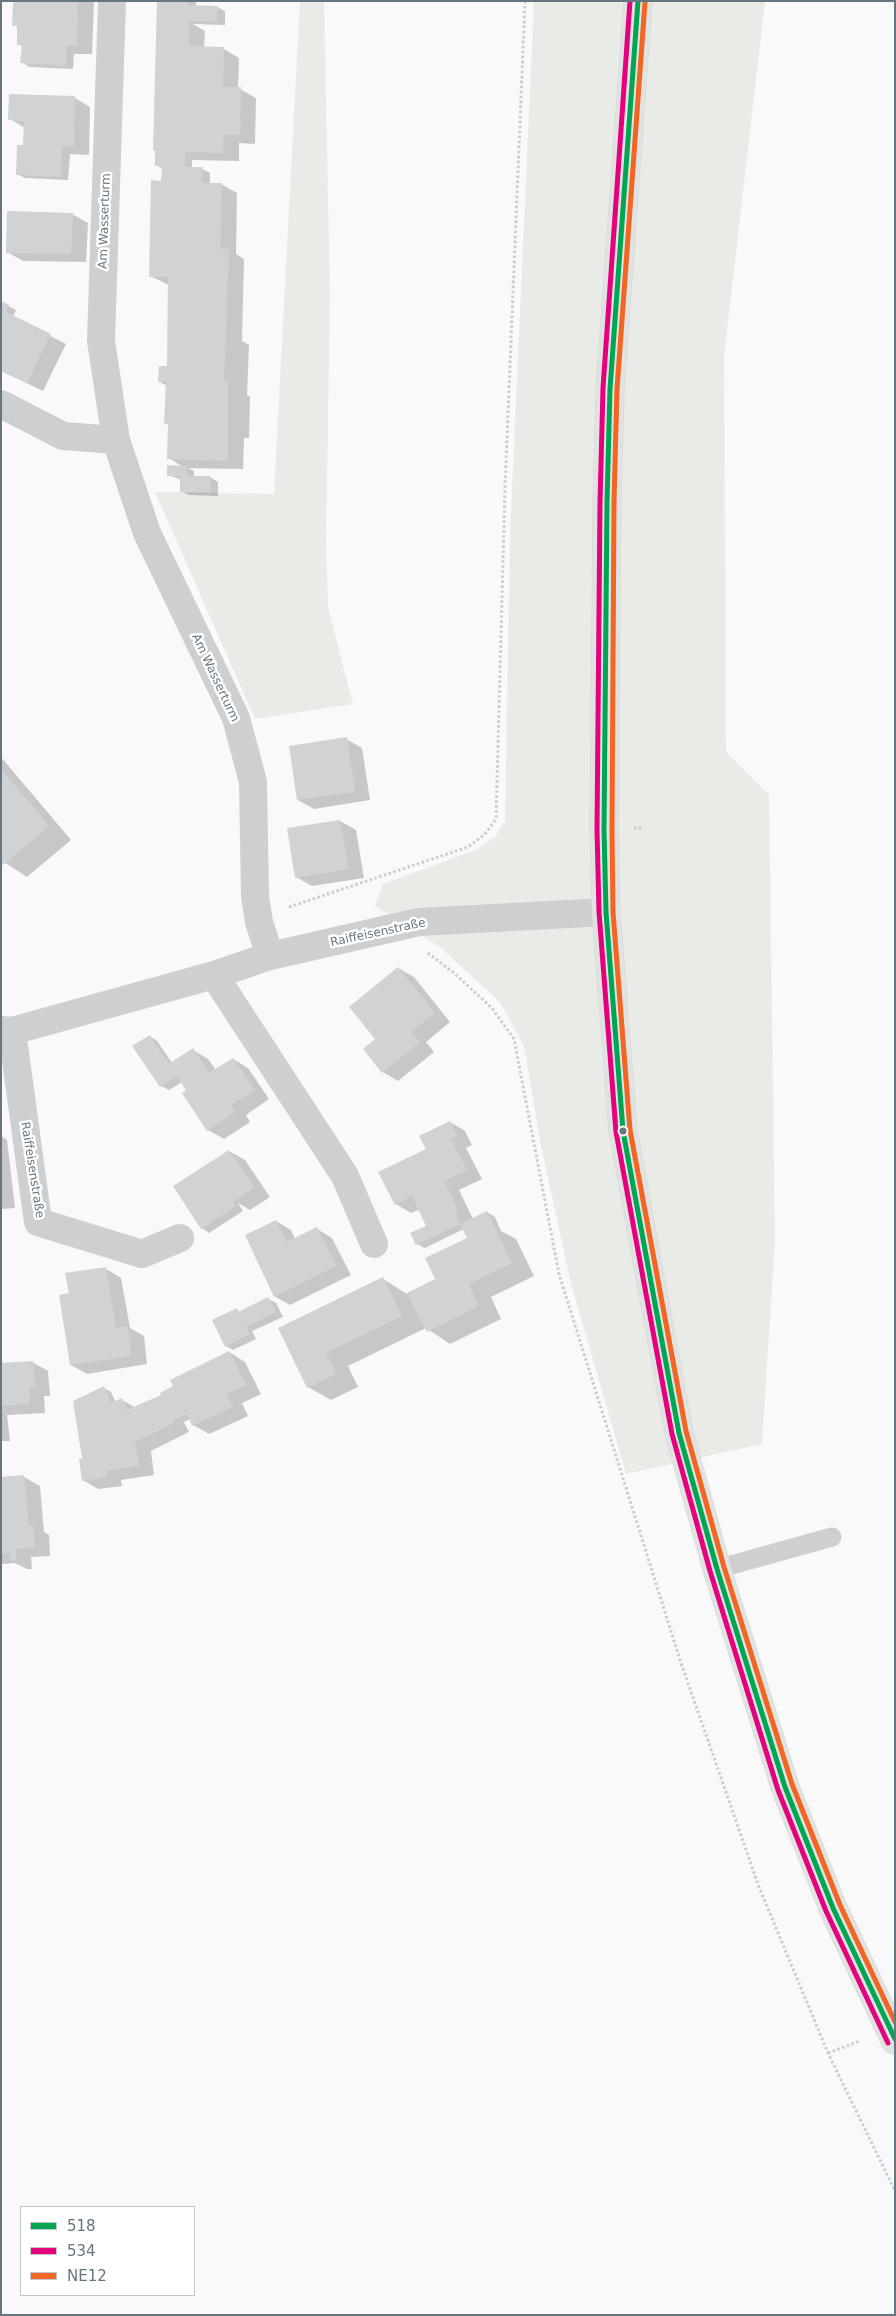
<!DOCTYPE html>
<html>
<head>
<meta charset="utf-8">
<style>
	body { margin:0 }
	#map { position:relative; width:896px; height:2316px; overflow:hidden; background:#f9f9f9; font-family:"DejaVu Sans",sans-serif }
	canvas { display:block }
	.frame { position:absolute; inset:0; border:2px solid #657683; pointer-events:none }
	.legend { position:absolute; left:20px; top:2206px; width:175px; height:90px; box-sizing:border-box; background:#fff; border:1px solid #c1c8cd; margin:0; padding:6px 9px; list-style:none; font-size:15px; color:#657683 }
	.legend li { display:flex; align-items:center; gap:10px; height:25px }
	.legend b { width:25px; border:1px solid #c1c8cd }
</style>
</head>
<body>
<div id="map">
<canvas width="896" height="2316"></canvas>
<div class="frame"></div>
<ul class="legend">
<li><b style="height:6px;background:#00a651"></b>518</li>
<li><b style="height:6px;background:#e5007d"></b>534</li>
<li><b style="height:6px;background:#f26522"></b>NE12</li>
</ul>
</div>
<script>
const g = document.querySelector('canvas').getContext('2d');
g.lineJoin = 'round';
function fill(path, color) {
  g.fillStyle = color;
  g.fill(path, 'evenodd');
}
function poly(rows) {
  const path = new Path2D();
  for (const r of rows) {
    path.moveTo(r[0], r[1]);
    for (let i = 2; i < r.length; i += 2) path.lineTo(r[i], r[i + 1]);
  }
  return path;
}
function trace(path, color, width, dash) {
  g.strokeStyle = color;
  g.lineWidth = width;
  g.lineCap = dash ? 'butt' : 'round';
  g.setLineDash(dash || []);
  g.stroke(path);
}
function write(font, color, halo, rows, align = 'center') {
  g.font = font + ' "DejaVu Sans",sans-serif';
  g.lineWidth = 5;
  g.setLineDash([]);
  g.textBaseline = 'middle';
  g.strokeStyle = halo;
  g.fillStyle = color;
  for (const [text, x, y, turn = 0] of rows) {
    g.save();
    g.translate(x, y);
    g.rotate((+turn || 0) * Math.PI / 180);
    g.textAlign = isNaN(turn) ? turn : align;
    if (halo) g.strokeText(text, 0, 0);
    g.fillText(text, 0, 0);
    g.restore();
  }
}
fill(poly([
	[300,1,324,1,330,295,326,543,328,608,353,704,255,719,155,492,274,494],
	[534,1,765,1,724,356,726,752,769,795,775,1239,762,1444,626,1474,571,1284,540,1141,524,1046,500,1002,440,947,375,906,383,884,478,849,495,837,505,821,510,536]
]), '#e8ebe6');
fill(poly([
	[19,1,94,1,92,54,74,54,73,69,29,67,22,62,23,47,18,44,19,28,14,25],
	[158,1,196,1,196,6,217,7,225,11,225,25,193,24,205,31,204,48,224,49,239,58,238,88,256,98,255,144,239,143,239,161,192,160,192,168,202,169,210,173,210,184,221,184,237,193,236,254,244,259,242,341,249,345,247,395,250,397,249,438,244,438,243,469,188,468,194,471,194,477,210,477,218,482,218,496,189,495,181,491,182,480,168,475,183,467,169,458,169,425,166,423,167,386,160,382,168,368,169,285,150,276,163,169,156,165,156,151,154,150],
	[75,98,90,107,89,155,70,154,68,180,25,178,17,174,28,146,25,128,10,119],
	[72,214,88,223,86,262,23,261,7,252],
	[1,302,16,310,13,317,66,344,43,391,1,371],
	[346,739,362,748,370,800,314,809,298,800],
	[1,757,71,840,27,877,1,860],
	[340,821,356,830,364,878,312,886,296,877],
	[398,968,414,977,450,1022,426,1042,434,1052,398,1081,383,1072,377,1039],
	[150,1036,157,1041,172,1063,193,1050,208,1059,216,1070,233,1059,248,1068,269,1099,246,1115,250,1122,224,1139,208,1130,182,1082,169,1090,161,1086],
	[450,1122,465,1131,472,1145,466,1148,482,1179,459,1190,473,1219,487,1212,495,1217,501,1231,516,1239,534,1276,491,1297,501,1319,450,1344,426,1328,348,1366,358,1387,331,1400,308,1387,280,1329,383,1279,407,1294,437,1280,469,1238,464,1229,425,1248,417,1244,428,1226,420,1209,411,1213,396,1204,428,1150],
	[1,1136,7,1140,15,1208,1,1209],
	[229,1151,245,1160,270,1197,250,1210,238,1203,243,1211,209,1233,202,1228,175,1186],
	[276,1221,291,1230,295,1239,317,1229,332,1238,351,1275,290,1305,274,1296],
	[106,1269,121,1278,130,1328,144,1336,147,1364,87,1374,71,1365,70,1294],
	[268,1299,276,1303,283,1317,252,1331,256,1339,233,1350,226,1346,237,1310,240,1312],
	[229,1352,245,1362,261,1394,242,1403,248,1416,209,1434,193,1425,190,1419,184,1422,189,1432,151,1451,154,1475,121,1480,122,1486,98,1489,83,1480,84,1459,104,1388,111,1392,116,1403,122,1400,136,1408,161,1397],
	[32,1362,48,1371,50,1396,44,1396,45,1413,7,1415,10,1441,1,1441,1,1364],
	[24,1477,40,1486,44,1532,49,1535,50,1556,31,1557,32,1569,27,1569,15,1563,1,1564,1,1479]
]), '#0003');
fill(poly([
	[18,1,78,1,77,46,66,46,66,66,20,63,22,45,17,45,17,26,12,26,13,3],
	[157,1,188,1,188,5,218,6,217,22,189,21,189,46,224,47,223,87,241,87,240,135,224,135,223,153,185,152,185,167,203,167,202,183,222,183,220,249,229,249,224,382,228,382,228,461,167,459,168,424,164,424,166,382,158,382,159,366,167,366,168,277,149,277,151,180,161,181,162,166,155,166,155,150,153,151],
	[9,94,75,96,74,146,62,146,61,177,16,175,17,145,23,145,24,121,8,120],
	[7,211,73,213,71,254,6,253],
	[1,301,9,305,6,312,51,334,27,383,1,371],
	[167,465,187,466,187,476,211,476,210,492,180,492,180,476,167,476],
	[347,737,355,792,297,800,289,746],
	[1,769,49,826,3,865,1,862],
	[340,820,349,869,295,878,287,828],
	[398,967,435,1013,411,1032,420,1042,382,1073,363,1049,375,1039,349,1007],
	[150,1035,169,1064,193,1048,209,1073,233,1058,255,1090,231,1105,235,1112,207,1131,182,1093,186,1090,177,1076,160,1087,132,1046],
	[450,1121,457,1136,451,1139,467,1170,444,1181,458,1210,455,1211,460,1224,416,1245,410,1233,426,1226,412,1196,395,1205,378,1172,426,1149,419,1136],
	[229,1150,255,1187,233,1202,236,1206,201,1229,173,1186],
	[487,1211,512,1263,469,1284,479,1306,427,1332,407,1293,435,1279,425,1258,467,1238,460,1224],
	[276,1220,286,1242,317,1227,336,1266,274,1297,245,1235],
	[106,1267,116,1328,128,1326,131,1356,70,1365,59,1295,69,1293,65,1273],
	[383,1277,402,1316,326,1353,336,1374,307,1388,278,1328],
	[268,1297,276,1312,246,1327,250,1334,225,1347,212,1320,237,1308,238,1312],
	[229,1351,246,1385,227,1394,233,1407,192,1426,187,1414,173,1420,174,1423,135,1442,139,1466,106,1471,107,1477,82,1481,79,1459,82,1458,73,1401,104,1386,111,1403,122,1398,127,1410,161,1395,160,1393,173,1386,170,1380],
	[33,1361,35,1387,29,1387,30,1404,1,1406,1,1363],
	[24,1475,29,1525,33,1525,35,1548,16,1549,16,1561,10,1561,10,1553,1,1554,1,1477]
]), '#d0d2d3');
const secondary = poly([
	[638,1,610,389,607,502,604,830,606,912,623,1131,679,1433,717,1569,785,1787,833,1908,895,2040]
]);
trace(secondary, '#d5d6d7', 29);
trace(poly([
	[634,828,644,827],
	[289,907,468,847,484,835,496,819,505,487,525,1],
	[428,953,454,973,492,1008,514,1039,559,1274,680,1660,759,1887,828,2053,895,2191],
	[828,2053,860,2041]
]), '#cbcccd', 3, [2.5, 2.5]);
trace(poly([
	[717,1569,832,1537]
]), '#cecfd0', 19);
trace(poly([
	[112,1,101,341,116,440,147,533,236,718,253,782,255,896,259,922,270,956],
	[1,404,63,436,116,440],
	[214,975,345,1176,374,1244],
	[1,1030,12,1031,214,975,270,956,419,922,606,912],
	[12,1031,38,1222,142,1254,180,1238]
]), '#cecfd0', 28);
trace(secondary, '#e1e2e2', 28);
trace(poly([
	[638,1,610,389,607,502,604,830,606,912,623,1131,679,1433,717,1569,785,1787,833,1908,895,2039]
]), '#00a651', 5);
trace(poly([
	[630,1,603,388,600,502,597,830,599,912,616,1132,672,1434,710,1571,778,1790,826,1911,888,2043]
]), '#e5007d', 5);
trace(poly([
	[645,2,617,389,614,502,612,830,613,912,630,1130,686,1431,724,1567,792,1784,840,1905,895,2022]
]), '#f26522', 5);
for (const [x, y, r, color] of [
	[623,1131,4.5,"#657683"]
]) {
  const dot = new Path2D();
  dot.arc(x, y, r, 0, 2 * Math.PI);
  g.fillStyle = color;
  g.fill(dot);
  trace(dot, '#fff', 2);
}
write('12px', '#657683', '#fff', [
	["Am Wasserturm",105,221,-88],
	["Am Wasserturm",215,678,65],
	["Raiffeisenstraße",378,933,-12],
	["Raiffeisenstraße",32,1170,81]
]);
</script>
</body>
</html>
